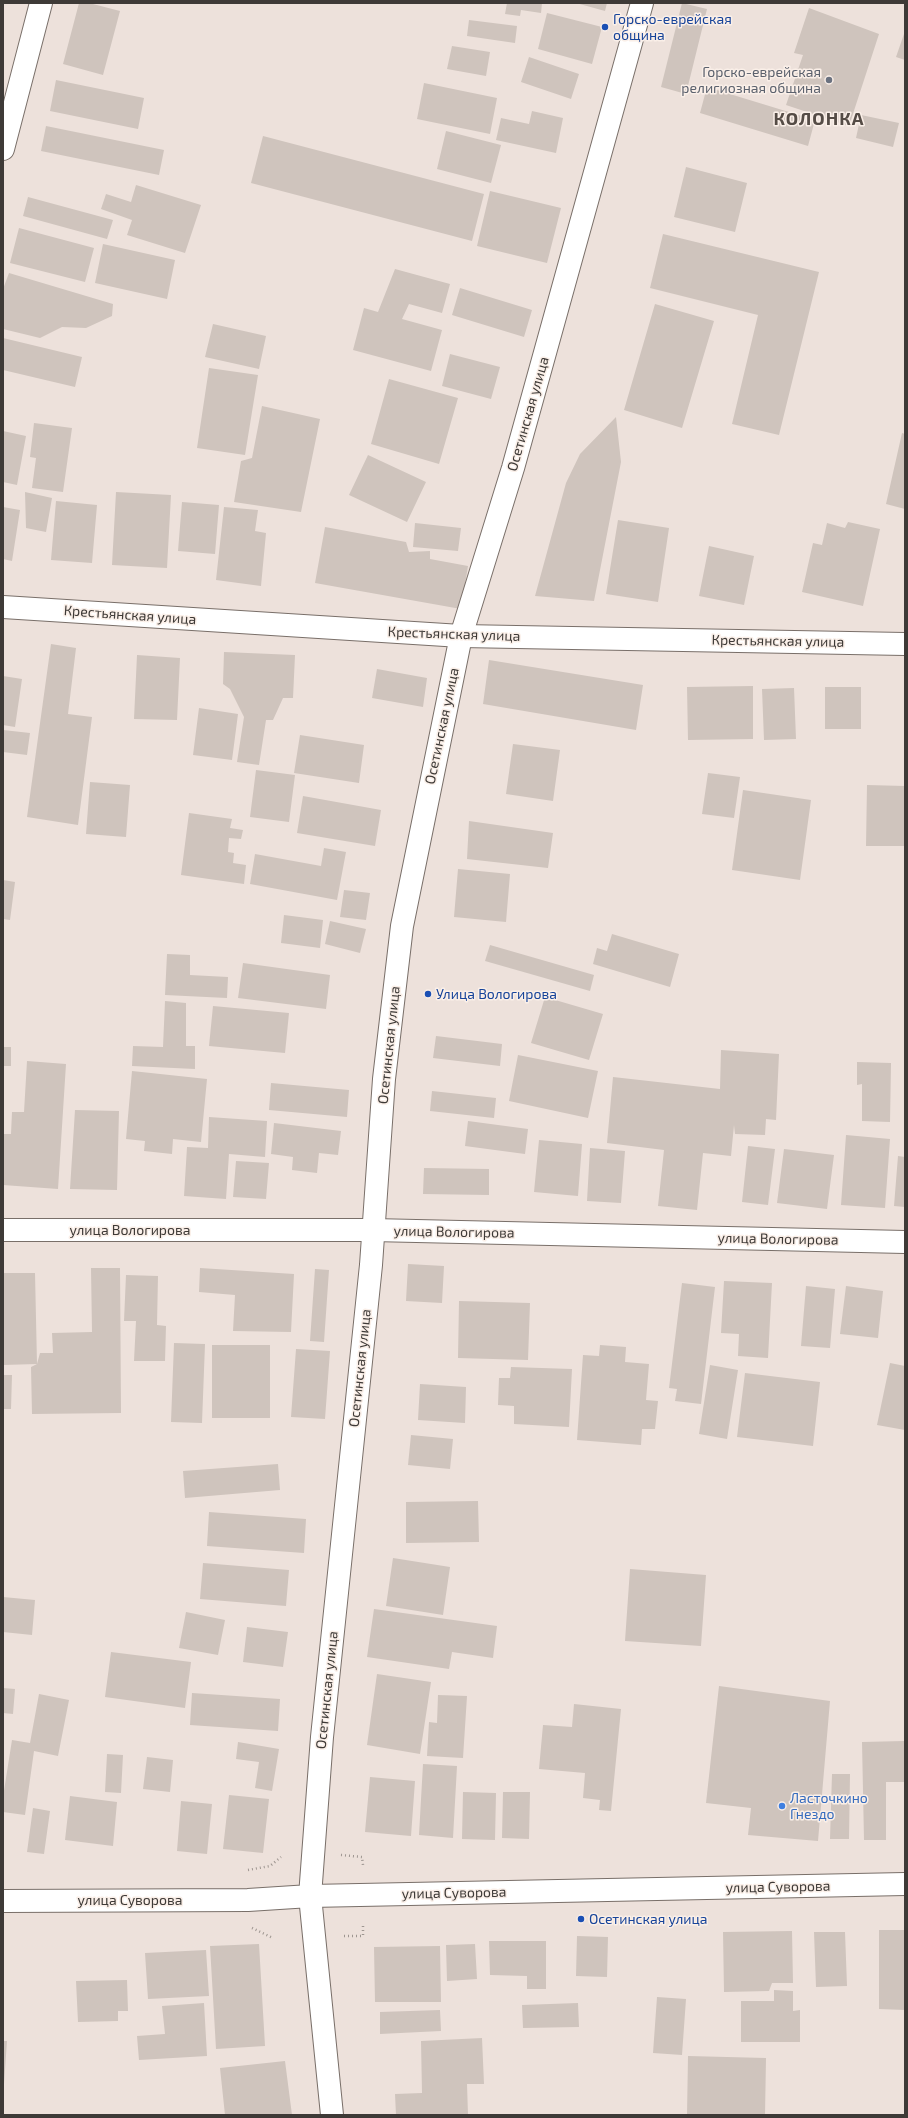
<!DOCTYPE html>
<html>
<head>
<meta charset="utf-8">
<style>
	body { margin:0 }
	#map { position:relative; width:908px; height:2118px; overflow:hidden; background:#ede1db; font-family:"Exo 2",sans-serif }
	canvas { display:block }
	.frame { position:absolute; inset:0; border:4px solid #3e3a37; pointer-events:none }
</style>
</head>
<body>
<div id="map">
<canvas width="908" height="2118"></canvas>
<div class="frame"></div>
</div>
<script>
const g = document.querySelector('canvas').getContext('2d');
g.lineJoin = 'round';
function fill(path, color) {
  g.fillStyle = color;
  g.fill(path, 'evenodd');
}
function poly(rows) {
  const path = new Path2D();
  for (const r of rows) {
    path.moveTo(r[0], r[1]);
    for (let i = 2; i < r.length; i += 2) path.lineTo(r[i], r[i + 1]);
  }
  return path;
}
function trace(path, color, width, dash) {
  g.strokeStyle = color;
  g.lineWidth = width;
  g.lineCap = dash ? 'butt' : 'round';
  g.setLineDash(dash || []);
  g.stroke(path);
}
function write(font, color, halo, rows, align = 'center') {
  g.font = font + ' "Exo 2",sans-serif';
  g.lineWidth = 3;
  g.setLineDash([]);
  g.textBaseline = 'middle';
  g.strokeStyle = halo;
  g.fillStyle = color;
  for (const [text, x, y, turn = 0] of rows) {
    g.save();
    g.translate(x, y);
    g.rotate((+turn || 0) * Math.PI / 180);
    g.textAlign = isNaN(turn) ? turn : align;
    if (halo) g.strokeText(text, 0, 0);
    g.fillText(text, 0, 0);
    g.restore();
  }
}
fill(poly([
	[79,3,89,3,120,11,103,75,63,64],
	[507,3,542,3,541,13,521,10,520,16,505,14],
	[576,3,607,3,605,11],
	[682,3,707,9,686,94,661,87],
	[809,8,879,34,849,126,786,105,803,55,794,53],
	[547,13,602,27,592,64,538,49],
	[469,20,517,26,515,43,467,36],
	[905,31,905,60,896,57],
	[452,46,490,52,486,76,447,69],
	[529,57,579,74,571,99,521,82],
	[56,80,144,98,138,129,50,111],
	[424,83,497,98,490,134,417,119],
	[707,87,815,120,808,146,700,113],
	[532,111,563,118,556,153,496,140,501,118,529,124],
	[861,115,899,123,893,147,856,138],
	[46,126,164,150,159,175,41,151],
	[446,131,501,145,491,183,437,169],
	[263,136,484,194,472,241,251,183],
	[686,167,747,183,735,232,674,217],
	[136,185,201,205,185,253,127,235,132,220,101,209,106,194,131,202],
	[490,191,561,208,547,263,477,246],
	[28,197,113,220,107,239,23,216],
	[19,228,94,248,85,282,10,263],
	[663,234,819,272,779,435,732,424,758,315,650,288],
	[103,244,175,260,167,299,95,283],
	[395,269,450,284,442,313,409,304,402,319,442,330,431,371,353,350,364,308,378,312],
	[9,273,113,304,112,316,86,328,62,327,40,338,3,329,3,289],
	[460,288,532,310,524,337,452,315],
	[655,304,714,321,682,428,624,410],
	[213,324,266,336,259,369,205,357],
	[3,338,82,357,75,387,3,370],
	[450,354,500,367,491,399,442,386],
	[209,368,258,375,245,455,197,448],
	[389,379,458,398,439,464,371,444],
	[262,406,320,419,301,512,234,502,241,461,252,458],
	[616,417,621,462,594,601,535,596,566,483,580,454],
	[34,423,72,428,63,492,32,488,36,458,30,457],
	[3,431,26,436,17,485,3,482],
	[902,433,905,434,905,509,886,504],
	[368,455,426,482,407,522,349,495],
	[25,492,52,498,46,532,26,528],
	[116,492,171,495,167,568,112,565],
	[56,501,97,505,92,563,51,560],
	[182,502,219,505,215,554,178,551],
	[3,507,20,510,12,561,3,559],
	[224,507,258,510,255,531,266,533,261,586,216,580],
	[618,520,669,528,658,602,606,594],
	[848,522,880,529,863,606,802,592,813,543,822,545,827,523,845,528],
	[415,523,461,528,458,551,413,547],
	[325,527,406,542,409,552,430,551,430,559,468,566,461,609,315,583],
	[709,546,754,556,744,605,699,596],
	[51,644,76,648,68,714,92,717,78,825,27,817],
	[224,652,295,655,293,698,283,698,273,720,266,720,259,765,237,762,244,717,230,689,223,684],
	[137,655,180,658,177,720,134,719],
	[489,660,643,685,636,730,483,704],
	[377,669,427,678,423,707,372,698],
	[3,676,22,679,15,727,3,725],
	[753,686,753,739,688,740,687,687],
	[825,687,861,687,861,729,825,729],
	[794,688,796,739,764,740,762,689],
	[199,708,238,714,232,760,193,755],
	[3,730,30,733,27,755,3,752],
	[300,735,364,745,359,783,294,773],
	[513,744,560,750,553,801,506,794],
	[256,770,295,775,289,822,250,817],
	[708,773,740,777,734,818,702,814],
	[90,782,130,785,126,837,86,834],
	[867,785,905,786,905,846,866,846],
	[743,790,811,800,800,880,732,870],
	[303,796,381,810,375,846,297,833],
	[189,813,232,819,230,828,243,830,241,839,229,838,228,852,234,853,233,863,246,865,244,884,181,875],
	[469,821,553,833,548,868,467,859],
	[324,848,346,852,337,900,250,884,255,854,321,866],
	[458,869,510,874,506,922,454,917],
	[3,880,15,882,10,920,3,919],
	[344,890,370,893,366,920,340,917],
	[284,915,323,920,320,948,281,943],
	[330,921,366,929,360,953,325,944],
	[612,934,679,954,670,987,593,964,597,948,607,951],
	[490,945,594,975,590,991,485,961],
	[167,954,190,955,190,975,228,977,227,998,165,995],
	[243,963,330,975,326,1009,238,998],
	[545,997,603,1014,589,1060,531,1043],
	[165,1001,186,1003,186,1046,195,1046,195,1069,132,1066,133,1046,163,1047],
	[213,1006,289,1013,285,1053,209,1046],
	[436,1036,502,1044,500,1066,433,1058],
	[3,1047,11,1047,11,1066,3,1066],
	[721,1050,779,1054,776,1120,766,1119,765,1135,735,1134,734,1125,731,1156,703,1153,697,1210,658,1206,664,1150,607,1143,613,1077,720,1089],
	[518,1055,598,1071,588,1118,509,1101],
	[27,1061,66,1064,58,1189,3,1185,3,1134,11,1134,12,1112,24,1112],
	[857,1062,891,1063,890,1122,862,1121,862,1084,857,1085],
	[132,1071,207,1079,201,1142,173,1139,172,1154,144,1151,145,1141,126,1139],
	[271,1083,349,1090,347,1117,269,1110],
	[432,1091,496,1098,494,1118,430,1111],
	[75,1110,119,1111,117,1190,70,1189],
	[209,1117,267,1121,265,1157,229,1154,226,1199,184,1196,187,1147,208,1148],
	[468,1121,528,1129,525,1154,465,1146],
	[274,1123,341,1131,338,1155,319,1153,317,1173,292,1170,293,1157,271,1154],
	[846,1135,890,1139,885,1208,841,1205],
	[539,1140,582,1144,578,1196,534,1192],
	[748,1146,775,1149,768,1205,742,1202],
	[590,1148,625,1151,621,1203,587,1201],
	[784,1149,834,1155,827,1209,777,1203],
	[898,1156,905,1157,905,1207,894,1206],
	[236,1161,269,1163,266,1199,233,1197],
	[424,1168,489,1169,489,1195,423,1194],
	[408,1264,444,1266,442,1303,406,1301],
	[91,1268,120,1268,121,1413,32,1414,31,1367,37,1364,40,1353,53,1353,52,1333,92,1332],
	[200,1268,294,1274,291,1332,233,1331,235,1295,199,1292],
	[315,1269,329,1270,324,1342,310,1341],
	[3,1273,35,1273,37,1364,3,1365],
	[126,1275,158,1276,157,1325,166,1326,165,1361,134,1361,136,1321,124,1321],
	[724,1281,772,1283,768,1358,738,1356,739,1334,721,1333],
	[682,1283,715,1287,701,1404,675,1401,677,1389,669,1388],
	[806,1286,835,1289,830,1348,801,1346],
	[846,1286,883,1291,878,1338,840,1334],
	[459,1301,530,1303,528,1360,458,1358],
	[174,1343,205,1344,202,1423,171,1422],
	[212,1345,270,1345,270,1418,212,1418],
	[600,1345,626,1347,625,1362,649,1364,646,1400,658,1401,655,1429,642,1429,641,1445,577,1440,583,1355,599,1356],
	[296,1349,330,1351,325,1419,291,1417],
	[890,1363,905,1366,905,1430,877,1425],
	[710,1365,738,1370,727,1439,699,1434],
	[511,1367,572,1369,569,1427,514,1424,514,1406,498,1405,499,1378,510,1378],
	[745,1373,820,1382,813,1446,737,1437],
	[3,1375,12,1375,11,1409,3,1409],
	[420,1384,466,1387,465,1423,418,1420],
	[411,1435,453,1439,450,1469,408,1465],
	[278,1464,280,1490,185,1498,183,1471],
	[478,1501,479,1542,406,1543,406,1502],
	[209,1512,306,1519,304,1553,207,1546],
	[393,1558,450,1567,443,1615,386,1606],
	[203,1563,289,1570,286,1606,200,1599],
	[630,1569,706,1575,701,1646,625,1641],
	[3,1597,35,1600,32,1635,3,1632],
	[374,1609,497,1626,493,1658,452,1652,449,1669,367,1657],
	[186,1612,225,1620,218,1655,179,1648],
	[247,1627,288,1632,283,1667,243,1662],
	[111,1652,191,1662,185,1708,105,1697],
	[377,1674,431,1682,420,1754,367,1745],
	[719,1686,830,1701,818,1841,748,1835,751,1808,706,1803],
	[3,1688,15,1689,13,1714,3,1713],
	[192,1693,280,1699,278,1731,190,1725],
	[39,1694,69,1700,58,1756,34,1751,25,1815,3,1812,3,1797,12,1740,30,1743],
	[438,1695,467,1696,463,1758,427,1756,429,1722,437,1723],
	[574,1704,621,1709,611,1811,599,1810,600,1800,583,1798,585,1773,539,1769,543,1725,572,1727],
	[904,1741,905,1782,886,1782,886,1840,864,1840,862,1742],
	[238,1742,279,1749,272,1791,255,1788,259,1762,236,1759],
	[107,1754,123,1755,121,1793,105,1792],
	[147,1757,173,1760,170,1792,143,1789],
	[423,1764,457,1766,453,1838,419,1835],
	[832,1774,850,1774,849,1839,830,1839],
	[370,1777,415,1781,411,1836,365,1832],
	[463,1792,496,1793,495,1840,462,1839],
	[503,1792,530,1792,529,1839,502,1838],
	[229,1795,269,1799,263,1853,223,1849],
	[70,1796,117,1802,113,1846,65,1840],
	[181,1801,212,1804,207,1854,177,1851],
	[33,1808,50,1811,44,1854,27,1852],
	[879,1930,905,1930,905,2010,879,2009],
	[792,1931,793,1983,772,1983,769,1991,724,1992,723,1932],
	[814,1932,845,1932,847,1986,816,1987],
	[577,1936,608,1937,607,1977,576,1976],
	[489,1941,546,1941,546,1989,527,1989,527,1976,490,1975],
	[259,1944,265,2046,216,2049,210,1946],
	[475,1944,477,1979,447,1981,446,1945],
	[440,1946,441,2002,375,2002,374,1947],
	[206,1950,209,1996,148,1999,145,1953],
	[127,1980,128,2011,118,2011,118,2021,78,2022,76,1981],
	[774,1990,793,1991,793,2011,800,2010,800,2042,741,2042,741,2001,774,2001],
	[657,1997,686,1999,682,2055,653,2053],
	[204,2003,207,2056,139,2060,137,2036,165,2034,162,2006],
	[578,2003,579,2027,523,2028,522,2005],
	[440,2010,441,2031,380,2034,380,2012],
	[482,2038,484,2084,467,2084,468,2115,396,2115,395,2094,422,2093,421,2041],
	[3,2041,7,2041,4,2084,3,2084],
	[688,2056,766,2058,765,2115,687,2115],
	[285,2061,292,2115,225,2115,220,2068]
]), '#cfc4bd');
const street = poly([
	[3,149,41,3],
	[3,607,461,636,905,644],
	[3,1230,372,1230,905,1242],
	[310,1896,905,1884]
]);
const secondary = poly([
	[3,1901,248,1900,310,1896],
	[332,2115,310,1896,322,1737,371,1265,384,1079,402,926,461,636,513,468,642,3]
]);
trace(street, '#796f69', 24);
trace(secondary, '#796f69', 24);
trace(poly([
	[341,1855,362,1857,363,1865],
	[248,1870,270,1866,281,1857],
	[252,1928,273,1938],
	[344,1936,363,1936,363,1923]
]), '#9e9691', 2.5, [1, 3]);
trace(street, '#fff', 22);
trace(secondary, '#fff', 22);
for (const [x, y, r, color] of [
	[605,27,4,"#1a4fb4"],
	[829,80,4,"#6b7280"],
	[428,994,4,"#1a4fb4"],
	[782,1806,4,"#3f7fe0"],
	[581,1919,4,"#1a4fb4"]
]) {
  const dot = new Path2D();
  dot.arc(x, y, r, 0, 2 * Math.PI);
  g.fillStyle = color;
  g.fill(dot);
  trace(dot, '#faefe8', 1.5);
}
write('14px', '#164399', '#faefe8', [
	["Горско-еврейская",613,19],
	["община",613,35],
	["Улица Вологирова",436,994],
	["Осетинская улица",589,1919]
], 'left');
write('14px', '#5b616d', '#faefe8', [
	["Горско-еврейская",821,72],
	["религиозная община",821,88]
], 'right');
write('14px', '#3e3a37', '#faefe8', [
	["Осетинская улица",528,414,-74],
	["Крестьянская улица",130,615,4],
	["Крестьянская улица",454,634,2],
	["Крестьянская улица",778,641,1],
	["Осетинская улица",442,726,-78],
	["Осетинская улица",389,1045,-84],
	["улица Вологирова",130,1230],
	["улица Вологирова",454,1232,1],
	["улица Вологирова",778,1239,1],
	["Осетинская улица",360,1368,-84],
	["Осетинская улица",327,1690,-84],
	["улица Суворова",778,1887,-1],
	["улица Суворова",454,1893,-1],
	["улица Суворова",130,1900]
]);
write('14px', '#366cbe', '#faefe8', [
	["Ласточкино",790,1798],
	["Гнездо",790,1814]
], 'left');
g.letterSpacing = '1px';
write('bold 18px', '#554c46', '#faefe8', [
	["КОЛОНКА",819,119]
]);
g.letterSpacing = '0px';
</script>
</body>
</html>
